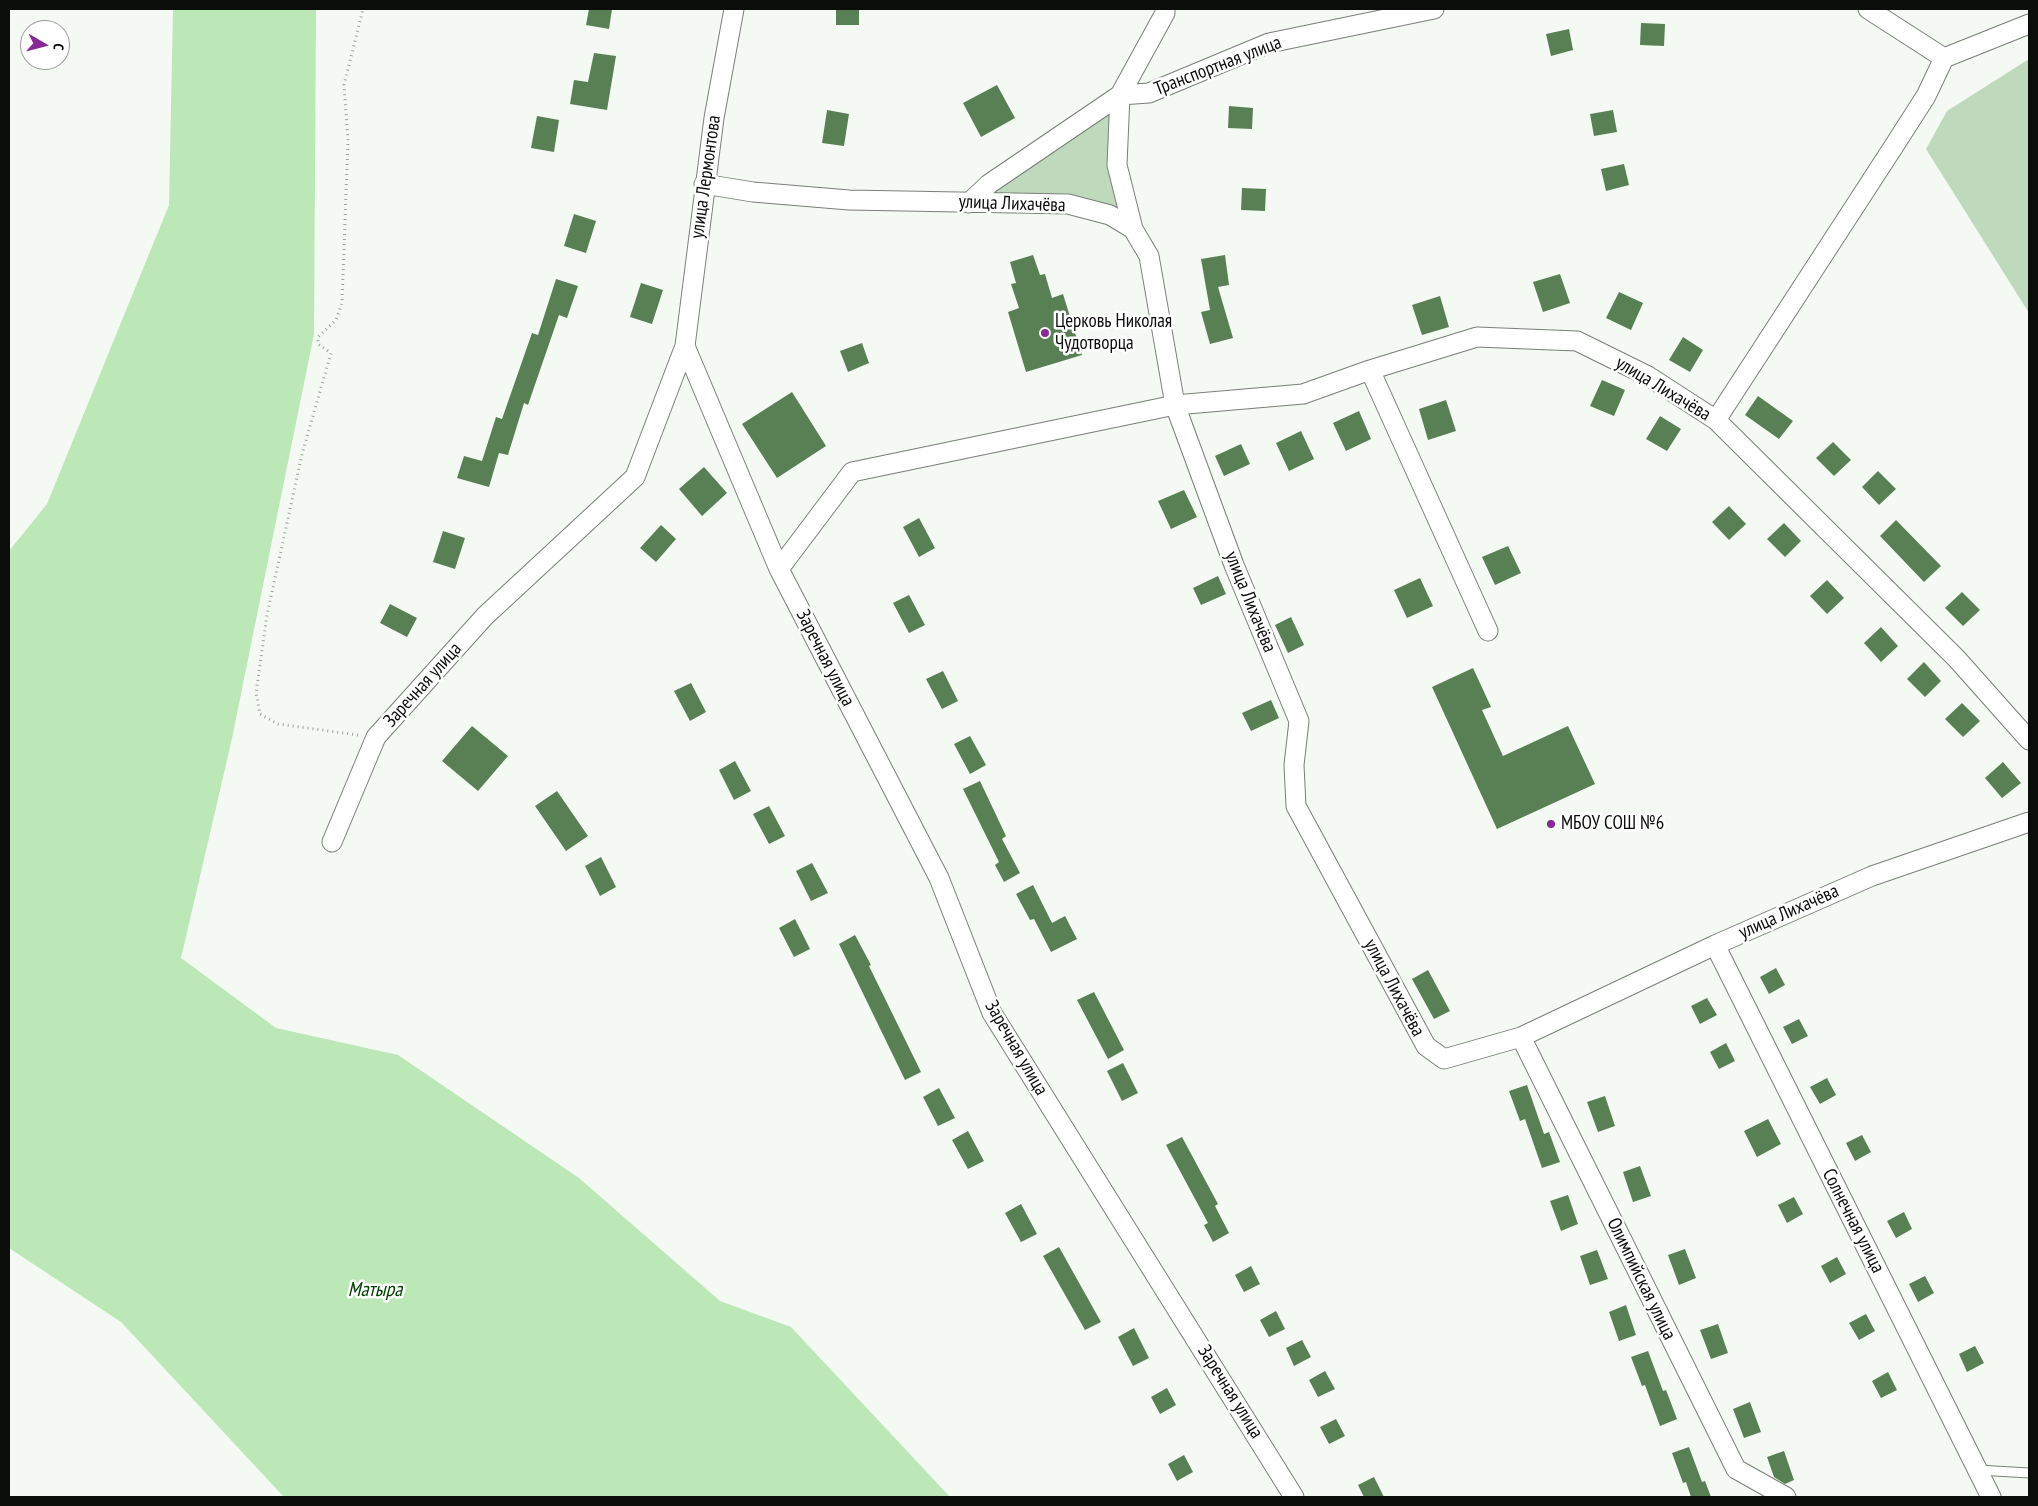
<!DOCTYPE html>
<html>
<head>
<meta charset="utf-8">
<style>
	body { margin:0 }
	#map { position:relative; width:2038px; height:1506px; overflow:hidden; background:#f4f9f3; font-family:"PT Sans Narrow",sans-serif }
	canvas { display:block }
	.frame { position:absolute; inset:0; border:10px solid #0b0d0b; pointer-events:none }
	.north { position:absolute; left:20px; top:20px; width:50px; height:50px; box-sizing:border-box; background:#fff; border:1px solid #9d9e9d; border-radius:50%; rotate:98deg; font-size:14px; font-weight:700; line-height:20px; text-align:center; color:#0b0d0b }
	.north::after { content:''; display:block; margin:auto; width:18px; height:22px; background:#872a95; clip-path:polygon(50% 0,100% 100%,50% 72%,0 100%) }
</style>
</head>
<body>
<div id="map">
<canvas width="2038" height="1506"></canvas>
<div class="frame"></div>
<div class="north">С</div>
</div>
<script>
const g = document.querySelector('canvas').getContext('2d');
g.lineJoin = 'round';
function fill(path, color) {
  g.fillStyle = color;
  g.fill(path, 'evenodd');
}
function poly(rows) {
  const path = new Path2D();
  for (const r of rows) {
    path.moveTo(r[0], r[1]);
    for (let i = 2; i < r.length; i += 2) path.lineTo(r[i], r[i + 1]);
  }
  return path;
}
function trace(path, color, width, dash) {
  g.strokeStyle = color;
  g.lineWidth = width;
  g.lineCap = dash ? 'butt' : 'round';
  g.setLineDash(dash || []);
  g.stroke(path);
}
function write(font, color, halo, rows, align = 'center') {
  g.font = font + ' "PT Sans Narrow",sans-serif';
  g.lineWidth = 5;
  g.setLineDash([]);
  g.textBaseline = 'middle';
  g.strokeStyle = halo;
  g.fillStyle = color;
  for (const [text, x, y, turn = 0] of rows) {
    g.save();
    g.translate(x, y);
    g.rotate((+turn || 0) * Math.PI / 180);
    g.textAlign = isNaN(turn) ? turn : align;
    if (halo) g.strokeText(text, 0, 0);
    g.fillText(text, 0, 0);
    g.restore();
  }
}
fill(poly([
	[2029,59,2029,313,1926,149,1947,111],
	[1111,108,1121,208,1092,201,991,199,991,189]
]), '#bfd9bc');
fill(poly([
	[173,9,316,9,314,334,231,743,181,958,276,1028,398,1055,579,1178,720,1301,791,1327,950,1497,284,1497,121,1322,9,1248,9,551,47,504,169,205]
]), '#bce7b7');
fill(poly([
	[589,9,612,9,609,29,586,25],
	[836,9,859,9,859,25,836,25],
	[1641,23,1665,24,1664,46,1640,45],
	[1569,29,1573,50,1551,56,1546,34],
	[594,53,616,56,607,110,570,104,574,80,588,82],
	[997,85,1015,118,981,137,963,103],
	[1229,106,1253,108,1252,129,1228,128],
	[827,110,849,114,844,146,822,143],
	[1613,110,1617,132,1594,136,1590,114],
	[537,116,559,120,554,152,531,148],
	[1624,164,1629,185,1606,191,1601,169],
	[1242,188,1266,189,1265,211,1241,210],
	[574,214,596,221,586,253,564,246],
	[1033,255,1040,275,1045,274,1052,298,1063,294,1082,355,1026,372,1008,312,1019,308,1011,284,1016,283,1010,262],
	[1225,255,1229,285,1218,287,1233,338,1210,344,1201,312,1210,310,1201,259],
	[1560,274,1570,303,1543,312,1533,282],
	[556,279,578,286,567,318,559,315,528,405,524,403,508,455,499,453,489,487,457,478,464,456,482,461,496,417,502,419,532,333,538,335],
	[641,283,663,290,652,324,630,317],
	[1619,292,1643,303,1631,330,1606,318],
	[1440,296,1449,327,1422,335,1412,305],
	[1683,337,1703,350,1690,372,1669,360],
	[862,343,869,363,848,372,840,351],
	[1602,380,1625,390,1614,416,1590,406],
	[792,392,826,446,777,478,742,424],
	[1758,396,1793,421,1779,439,1745,415],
	[1446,400,1456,431,1428,440,1419,409],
	[1359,411,1371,439,1346,451,1333,423],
	[1660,416,1681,429,1667,451,1646,439],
	[1301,431,1314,459,1289,471,1276,443],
	[1833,442,1851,460,1834,476,1816,458],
	[1241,444,1250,464,1224,476,1215,456],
	[704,467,727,493,702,516,679,489],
	[1878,471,1896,489,1879,505,1862,487],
	[1184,490,1197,517,1171,529,1158,501],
	[1729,506,1746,524,1729,540,1712,522],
	[919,518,935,548,919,557,903,527],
	[1896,520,1941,566,1924,582,1880,536],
	[1784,523,1801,541,1785,557,1767,539],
	[661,525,676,539,656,562,640,548],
	[443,531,465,538,455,569,433,562],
	[1508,546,1521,573,1495,585,1482,557],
	[1218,576,1226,594,1201,605,1193,588],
	[1420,578,1433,606,1407,618,1394,590],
	[1827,580,1844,598,1827,614,1810,596],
	[1962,592,1980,610,1963,626,1945,608],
	[909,595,925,625,909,633,893,603],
	[390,604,417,618,407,637,380,623],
	[1291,617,1304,645,1288,653,1275,625],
	[1881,627,1898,646,1881,662,1864,643],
	[1924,662,1941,681,1925,697,1907,679],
	[1473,668,1491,707,1482,710,1503,756,1568,726,1595,784,1497,829,1432,687],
	[943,671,958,701,942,709,926,679],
	[691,683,706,712,690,721,674,691],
	[1271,700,1279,718,1251,731,1242,713],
	[1962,703,1980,721,1963,737,1945,719],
	[472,726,508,756,478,791,442,761],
	[970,736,986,765,970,774,954,744],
	[735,761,751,791,734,800,719,770],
	[2003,762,2021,783,2002,798,1985,778],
	[980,781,1006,836,1002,839,1020,873,1004,882,995,865,999,862,963,789],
	[557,791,588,836,566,851,535,806],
	[769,806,785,836,769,844,753,814],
	[601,857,616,887,600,896,585,866],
	[812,863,828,893,811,901,796,871],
	[1033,885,1052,923,1065,916,1077,939,1051,952,1034,919,1030,920,1016,894],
	[795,919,810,949,794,957,779,928],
	[855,935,871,965,869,966,921,1072,905,1080,839,944],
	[1776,968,1785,985,1769,994,1760,977],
	[1428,970,1450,1011,1434,1019,1412,979],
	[1094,992,1124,1050,1108,1059,1077,1000],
	[1707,998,1717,1015,1700,1024,1691,1006],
	[1799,1019,1808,1036,1792,1044,1783,1027],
	[1726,1043,1735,1061,1719,1069,1710,1052],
	[1123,1063,1138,1093,1122,1101,1107,1071],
	[1827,1078,1836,1095,1820,1104,1810,1087],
	[1527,1085,1544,1134,1549,1132,1560,1162,1542,1168,1525,1119,1520,1121,1509,1091],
	[939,1088,955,1118,938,1126,923,1097],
	[1605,1096,1615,1126,1598,1132,1587,1102],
	[1768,1119,1781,1144,1757,1157,1744,1131],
	[968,1131,984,1161,968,1169,952,1140],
	[1862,1135,1871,1152,1855,1161,1846,1143],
	[1182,1137,1218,1204,1215,1206,1229,1233,1213,1242,1204,1225,1208,1223,1166,1145],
	[1640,1166,1651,1196,1633,1202,1623,1172],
	[1568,1195,1578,1224,1561,1231,1550,1201],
	[1794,1197,1803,1214,1787,1223,1778,1205],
	[1021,1204,1037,1234,1021,1242,1005,1213],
	[1904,1212,1912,1229,1896,1238,1887,1221],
	[1059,1247,1101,1322,1085,1330,1043,1256],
	[1685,1249,1696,1278,1679,1285,1668,1255],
	[1597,1250,1608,1279,1590,1285,1580,1256],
	[1837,1257,1846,1274,1830,1283,1821,1266],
	[1251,1266,1260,1284,1244,1292,1235,1275],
	[1925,1276,1934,1293,1918,1302,1909,1284],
	[1626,1305,1636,1335,1619,1341,1609,1312],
	[1276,1311,1285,1329,1269,1337,1260,1320],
	[1866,1314,1875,1331,1859,1340,1849,1323],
	[1718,1324,1728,1353,1711,1359,1700,1330],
	[1134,1328,1149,1358,1133,1366,1118,1337],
	[1302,1340,1311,1357,1294,1366,1286,1348],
	[1975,1346,1984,1363,1967,1372,1959,1354],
	[1648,1351,1663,1391,1666,1390,1677,1419,1660,1426,1645,1385,1642,1386,1631,1357],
	[1325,1371,1335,1389,1318,1397,1309,1380],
	[1888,1372,1897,1390,1881,1398,1872,1381],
	[1167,1388,1176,1405,1160,1414,1151,1397],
	[1750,1402,1761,1432,1744,1438,1733,1409],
	[1336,1419,1345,1436,1329,1444,1320,1427],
	[1689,1447,1702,1482,1705,1481,1711,1497,1691,1497,1686,1482,1683,1483,1672,1453],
	[1784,1451,1794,1480,1785,1484,1774,1477,1767,1457],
	[1184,1455,1193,1472,1177,1481,1168,1464],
	[1374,1477,1384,1497,1364,1497,1358,1485]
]), '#598055');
const lane = poly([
	[1978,1470,2029,1473]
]);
const street = poly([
	[1868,9,1944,58],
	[704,184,753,192,849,200,1068,204,1110,215,1133,229,1149,256,1175,405,1234,565,1299,721,1294,765,1296,806,1426,1046,1444,1059,1521,1037,1715,945,1872,876,2029,822],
	[969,203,989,184,1120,95,1149,93,1269,43,1434,9],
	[1133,229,1117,165,1120,95,1165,13,1165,9],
	[685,346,779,569,939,878,992,1013,1294,1497],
	[1370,370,1488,631],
	[1716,420,1892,149,1926,96,1944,58,2029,24],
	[779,569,852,472,1175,405,1303,394,1370,370,1477,337,1577,341,1648,376,1716,420,1957,659,2029,740],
	[332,842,376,737,485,616,635,477,685,346,714,118,734,9],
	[1715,945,1991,1497],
	[1521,1037,1736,1469,1786,1497]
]);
trace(lane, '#7a7f79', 11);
trace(street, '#7a7f79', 21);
trace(poly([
	[358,735,278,724,260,714,256,693,267,615,302,454,331,353,318,344,318,337,336,320,342,303,348,140,344,85,363,9]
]), '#9da19c', 3, [1, 4]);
trace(lane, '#fff', 9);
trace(street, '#fff', 19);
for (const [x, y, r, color] of [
	[1045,333,5,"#872a95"],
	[1551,824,5,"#872a95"]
]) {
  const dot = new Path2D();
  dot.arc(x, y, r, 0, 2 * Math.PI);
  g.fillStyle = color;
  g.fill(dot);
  trace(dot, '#fff', 2);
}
write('19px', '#0b0d0b', '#fff', [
	["Транспортная улица",1218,66,-21],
	["улица Лермонтова",706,177,-82],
	["улица Лихачёва",1012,204,2],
	["улица Лихачёва",1663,389,31],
	["улица Лихачёва",1250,602,68],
	["Заречная улица",825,658,63],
	["Заречная улица",423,685,-48],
	["улица Лихачёва",1789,912,-24],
	["улица Лихачёва",1394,988,62],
	["Заречная улица",1016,1048,60],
	["Солнечная улица",1853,1221,63],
	["Олимпийская улица",1641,1279,64],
	["Заречная улица",1230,1392,58]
]);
write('19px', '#0b0d0b', '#fff', [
	["Церковь Николая",1055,322],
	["Чудотворца",1055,344],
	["МБОУ СОШ №6",1561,824]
], 'left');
write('italic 20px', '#034100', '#fff', [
	["Матыра",375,1290]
]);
</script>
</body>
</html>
